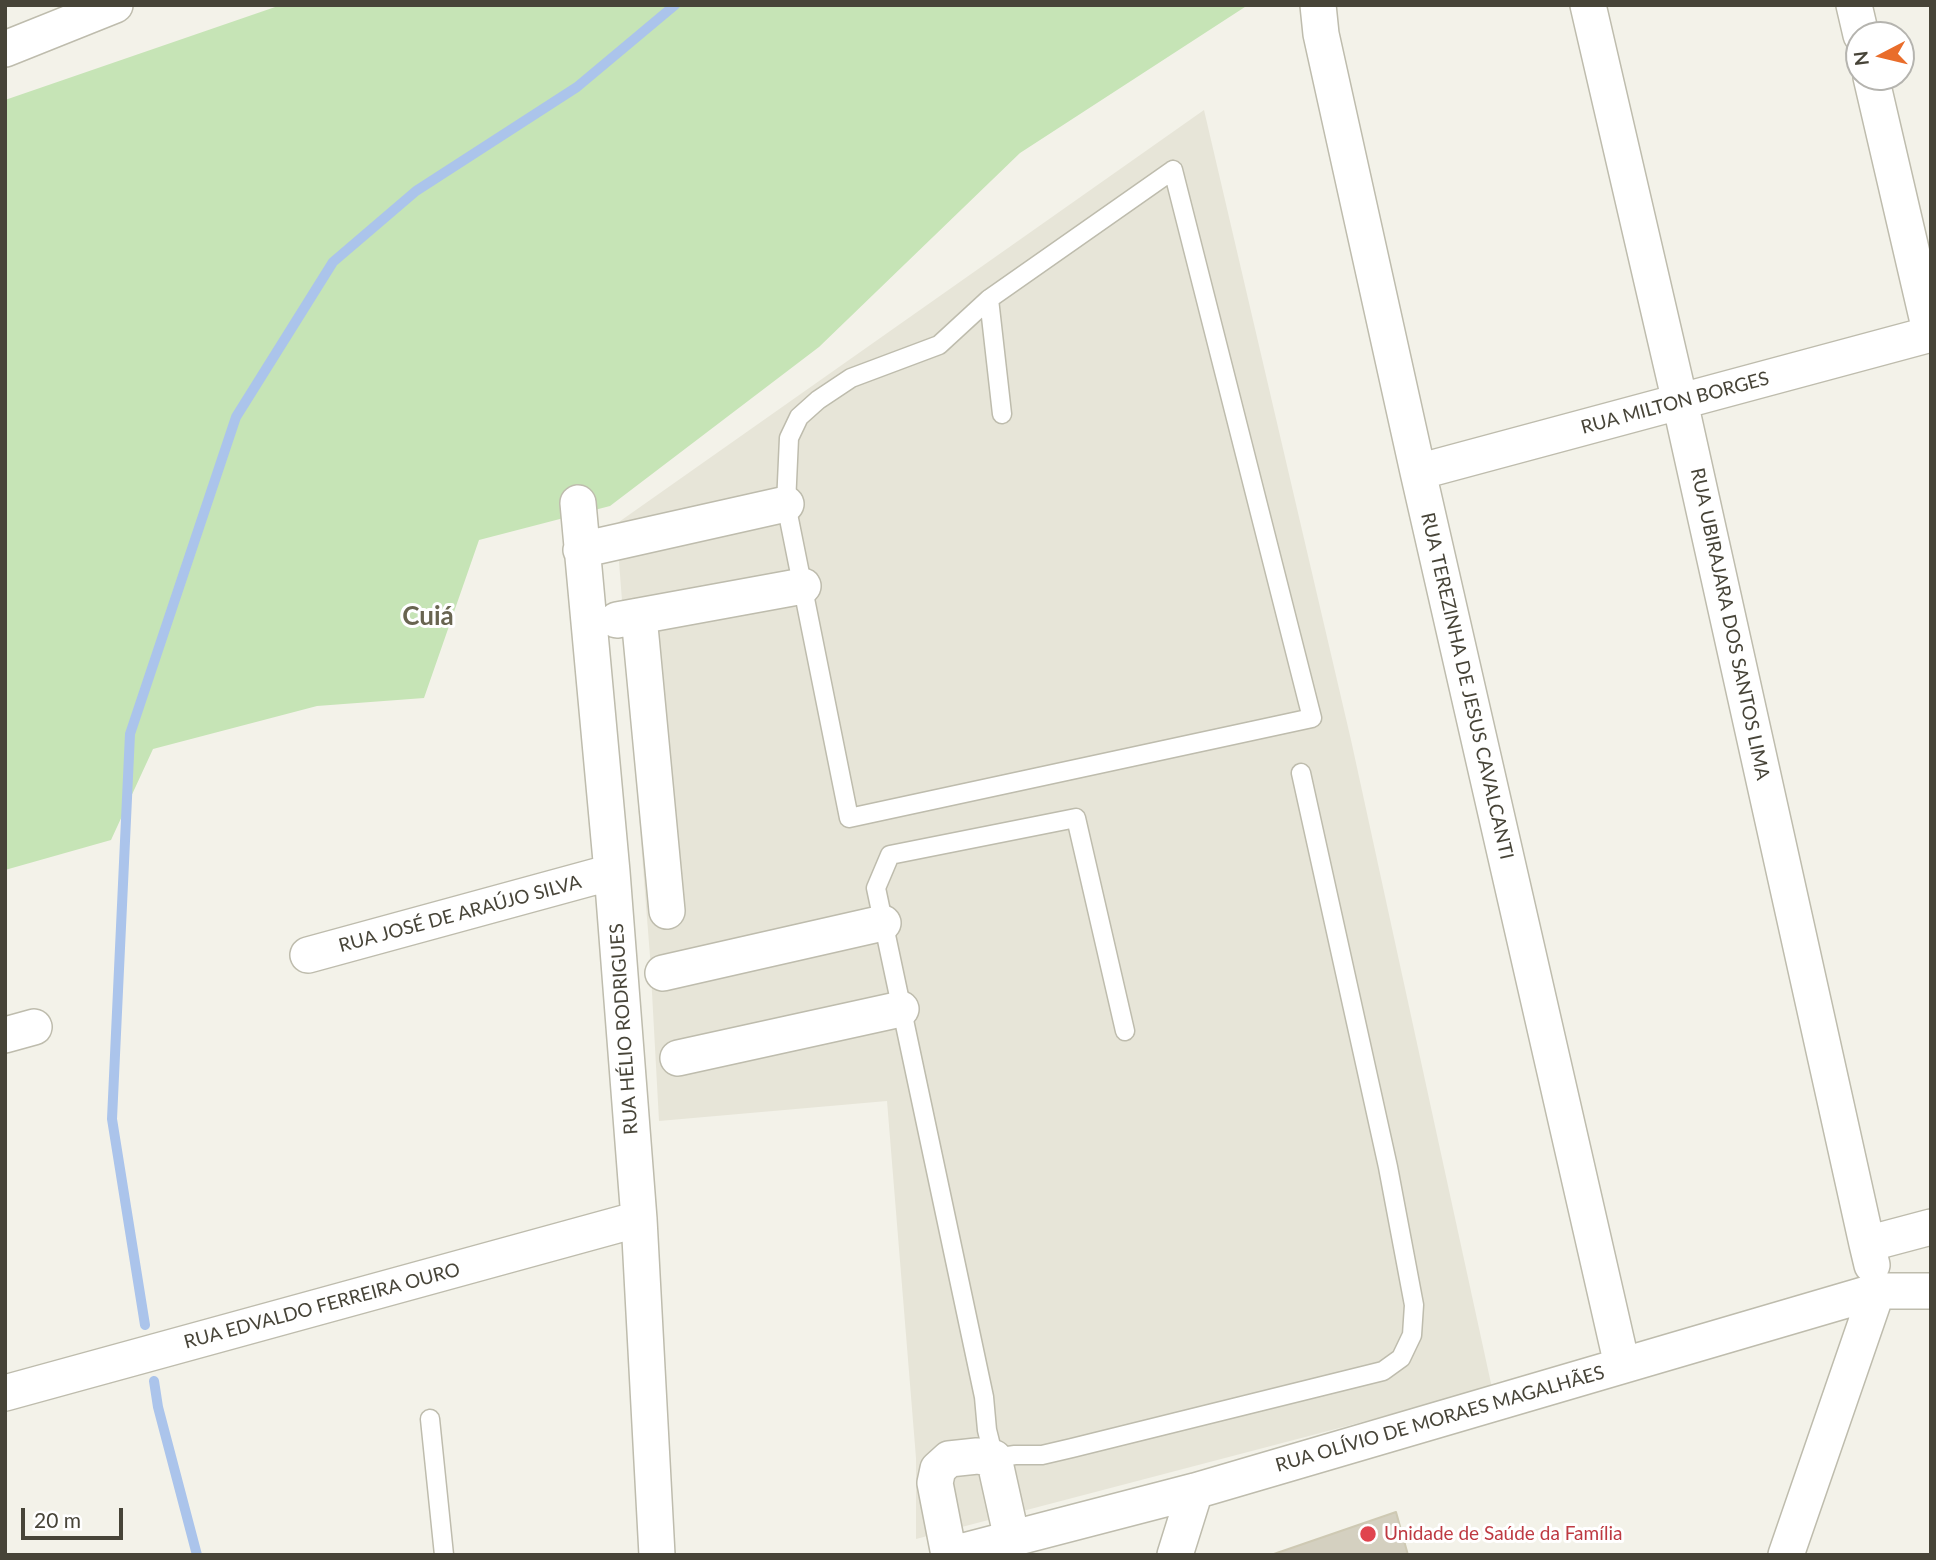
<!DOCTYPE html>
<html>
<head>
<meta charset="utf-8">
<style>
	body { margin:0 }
	#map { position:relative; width:1936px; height:1560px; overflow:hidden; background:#f3f2e9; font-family:Lato,sans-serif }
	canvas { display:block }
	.frame { position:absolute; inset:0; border:7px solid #474438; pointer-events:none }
	.north { position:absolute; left:1845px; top:21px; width:70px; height:70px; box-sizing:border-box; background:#fff; border:2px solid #b5b4af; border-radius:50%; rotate:263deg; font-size:19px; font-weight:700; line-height:28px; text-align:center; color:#474438 }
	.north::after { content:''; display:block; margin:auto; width:24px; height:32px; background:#e96d2b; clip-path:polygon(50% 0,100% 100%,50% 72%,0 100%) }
	.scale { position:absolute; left:21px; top:1508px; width:102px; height:32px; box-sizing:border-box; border:4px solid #474438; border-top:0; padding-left:9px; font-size:21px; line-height:24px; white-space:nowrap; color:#474438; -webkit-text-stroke:5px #fff; paint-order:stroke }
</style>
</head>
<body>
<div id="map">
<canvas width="1936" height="1560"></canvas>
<div class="frame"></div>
<div class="north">N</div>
<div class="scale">20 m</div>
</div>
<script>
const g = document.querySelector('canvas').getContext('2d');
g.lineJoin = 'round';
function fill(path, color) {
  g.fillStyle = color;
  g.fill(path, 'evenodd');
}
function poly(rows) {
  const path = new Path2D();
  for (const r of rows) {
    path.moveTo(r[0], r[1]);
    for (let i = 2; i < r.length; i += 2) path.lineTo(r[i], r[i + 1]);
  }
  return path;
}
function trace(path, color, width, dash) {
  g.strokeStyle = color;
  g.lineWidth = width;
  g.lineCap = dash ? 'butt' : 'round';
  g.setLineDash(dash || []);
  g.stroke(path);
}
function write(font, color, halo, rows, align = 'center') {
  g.font = font + ' Lato,sans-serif';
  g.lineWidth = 6;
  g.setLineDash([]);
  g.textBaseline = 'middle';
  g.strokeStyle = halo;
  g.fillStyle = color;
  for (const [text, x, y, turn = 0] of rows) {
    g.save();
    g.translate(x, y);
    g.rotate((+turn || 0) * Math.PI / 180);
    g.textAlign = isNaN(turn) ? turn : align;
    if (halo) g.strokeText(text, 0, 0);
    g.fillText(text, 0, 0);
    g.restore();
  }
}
fill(poly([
	[1204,110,1351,740,1492,1388,916,1539,916,1458,887,1101,659,1121,650,956,616,524]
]), '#e7e5d8');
fill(poly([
	[281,5,1248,5,1020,153,819,347,610,506,479,540,424,698,317,706,153,749,111,840,5,870,5,100]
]), '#c6e4b6');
trace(poly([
	[145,1325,112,1119,130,734,236,417,333,262,416,191,577,87,675,5],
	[154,1381,158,1407,197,1555]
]), '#abc4eb', 10);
const building = poly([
	[1396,1512,1408,1555,1271,1555,1396,1512]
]);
fill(building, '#d4d0c0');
trace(building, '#cec9b3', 2);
const service = poly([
	[1173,170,1312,718,849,818,786,504,789,438,799,417,818,400,851,378,939,345,989,299,1173,170],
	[989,299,1002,414],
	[1125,1031,1076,818,890,855,876,888,984,1397,987,1430,994,1458,1015,1455,1042,1455,1072,1448,1383,1371,1401,1358,1412,1335,1414,1305,1388,1167,1301,773],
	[430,1419,444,1555]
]);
const minor = poly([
	[1318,5,1321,34,1418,472,1622,1365],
	[1588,5,1680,402,1867,1244],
	[1854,5,1861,35],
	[5,49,115,5],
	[1871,77,1931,335],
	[1418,472,1931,334],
	[578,503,612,872,639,1219,657,1555],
	[581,550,786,504],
	[639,616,667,911],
	[617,620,803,586],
	[308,955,612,872],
	[663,973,883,923],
	[5,1035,34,1027],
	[678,1058,901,1009],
	[1872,1265,1867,1244,1931,1227],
	[5,1393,639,1219],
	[949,1555,1195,1491,1877,1291,1931,1291],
	[949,1555,935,1483,938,1469,949,1459,977,1456,994,1458,1012,1539],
	[1175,1555,1195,1491],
	[1786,1555,1877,1291]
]);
trace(service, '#bebcad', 21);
trace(minor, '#bebcad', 38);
trace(service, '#fff', 18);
trace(minor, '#fff', 35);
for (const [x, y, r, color] of [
	[1368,1534,9,"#e0444e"]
]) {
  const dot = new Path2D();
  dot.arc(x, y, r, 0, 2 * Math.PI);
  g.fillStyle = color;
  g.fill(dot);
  trace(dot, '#fff', 2.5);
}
write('19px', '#474438', '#fff', [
	["RUA MILTON BORGES",1675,403,-15],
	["RUA UBIRAJARA DOS SANTOS LIMA",1730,624,78],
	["RUA TEREZINHA DE JESUS CAVALCANTI",1467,686,77],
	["RUA JOSÉ DE ARAÚJO SILVA",460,914,-15],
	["RUA HÉLIO RODRIGUES",624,1029,-94],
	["RUA EDVALDO FERREIRA OURO",322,1306,-15],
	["RUA OLÍVIO DE MORAES MAGALHÃES",1440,1419,-16]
]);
write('19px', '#be3a42', '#fff', [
	["Unidade de Saúde da Família",1384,1534]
], 'left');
write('bold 26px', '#686450', '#fff', [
	["Cuiá",428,617]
]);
</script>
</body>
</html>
